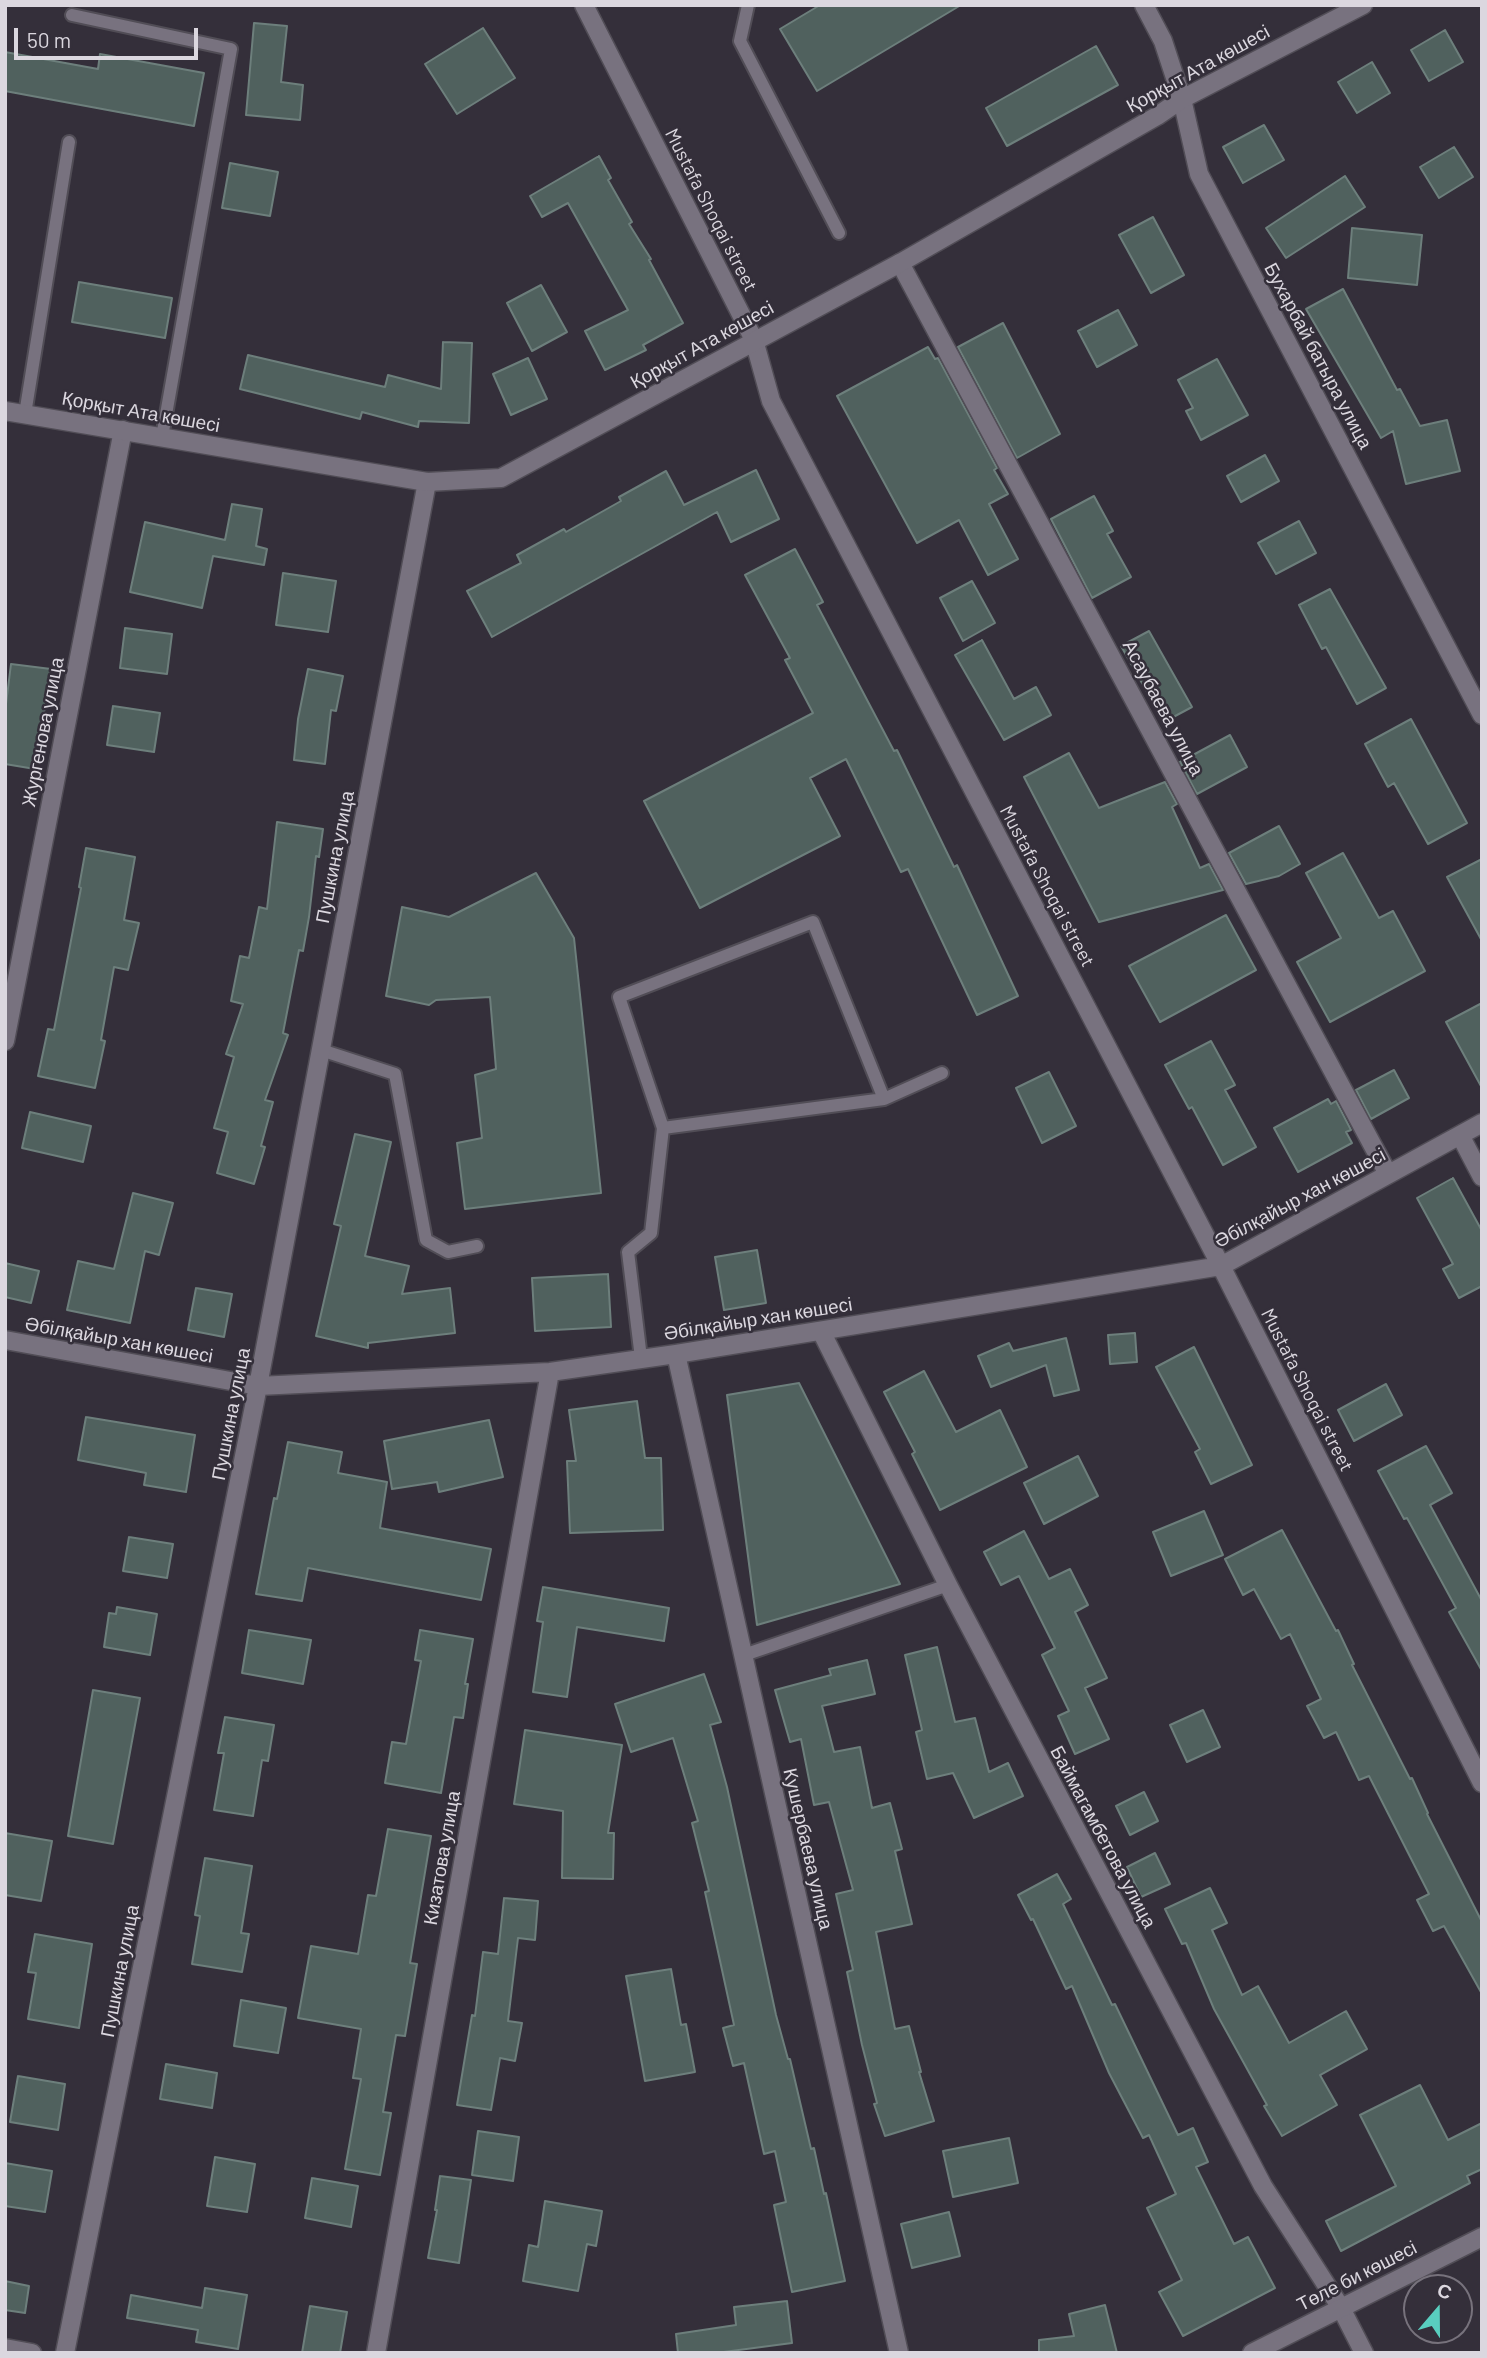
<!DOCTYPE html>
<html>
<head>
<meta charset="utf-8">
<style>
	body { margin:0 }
	#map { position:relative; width:1487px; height:2358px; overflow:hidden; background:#342f3a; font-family:Barlow,sans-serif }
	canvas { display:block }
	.frame { position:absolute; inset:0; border:7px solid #dbd7df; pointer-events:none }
	.north { position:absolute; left:1403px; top:2274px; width:70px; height:70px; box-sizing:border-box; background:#342f3a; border:2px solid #77727c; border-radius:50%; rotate:20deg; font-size:19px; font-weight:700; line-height:28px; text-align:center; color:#dbd7df }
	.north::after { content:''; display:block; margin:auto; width:24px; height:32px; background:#59cebf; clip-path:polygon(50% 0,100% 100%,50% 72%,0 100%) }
	.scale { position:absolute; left:14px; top:28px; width:184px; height:32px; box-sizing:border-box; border:4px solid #dbd7df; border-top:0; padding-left:9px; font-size:21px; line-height:24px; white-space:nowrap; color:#dbd7df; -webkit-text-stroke:5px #342f3a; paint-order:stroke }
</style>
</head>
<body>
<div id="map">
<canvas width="1487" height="2358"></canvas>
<div class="frame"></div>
<div class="north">С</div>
<div class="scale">50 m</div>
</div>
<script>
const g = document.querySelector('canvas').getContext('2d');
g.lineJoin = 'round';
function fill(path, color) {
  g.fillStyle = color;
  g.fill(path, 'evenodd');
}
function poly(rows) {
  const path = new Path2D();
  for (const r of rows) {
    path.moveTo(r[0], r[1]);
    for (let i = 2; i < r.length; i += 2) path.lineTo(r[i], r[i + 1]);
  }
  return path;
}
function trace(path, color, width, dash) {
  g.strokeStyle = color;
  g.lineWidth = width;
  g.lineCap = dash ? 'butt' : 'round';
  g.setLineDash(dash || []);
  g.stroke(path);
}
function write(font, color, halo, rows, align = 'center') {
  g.font = font + ' Barlow,sans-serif';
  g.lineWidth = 5;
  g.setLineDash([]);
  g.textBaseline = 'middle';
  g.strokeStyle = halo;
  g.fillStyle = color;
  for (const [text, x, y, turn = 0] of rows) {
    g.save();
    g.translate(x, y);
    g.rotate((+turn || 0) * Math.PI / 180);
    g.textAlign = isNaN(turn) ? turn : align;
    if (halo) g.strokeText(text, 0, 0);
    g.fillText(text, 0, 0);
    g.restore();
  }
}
const building = poly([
	[820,5,961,5,817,91,780,29,820,5],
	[254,23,287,26,281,82,303,85,300,120,246,115,254,23],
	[483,28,515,78,457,114,425,64,483,28],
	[1445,30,1463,62,1429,81,1411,50,1445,30],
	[1096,46,1118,85,1007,146,986,108,1096,46],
	[5,52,98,69,100,54,204,73,194,126,5,91,5,52],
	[1372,62,1390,93,1357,113,1338,82,1372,62],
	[1264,125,1284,160,1243,183,1223,147,1264,125],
	[1454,147,1473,177,1439,198,1420,167,1454,147],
	[599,156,611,178,608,180,632,222,629,224,651,259,649,260,683,323,643,345,646,350,605,370,585,331,628,310,568,203,542,217,530,196,599,156],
	[230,163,278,172,270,216,222,208,230,163],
	[1345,176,1365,207,1286,258,1266,228,1345,176],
	[1153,217,1184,275,1151,293,1119,235,1153,217],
	[1352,228,1422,235,1417,285,1348,278,1352,228],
	[79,282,172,298,165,338,72,322,79,282],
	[541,285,567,332,532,351,507,303,541,285],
	[1343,289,1397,390,1400,389,1420,426,1447,420,1460,471,1406,484,1393,431,1381,438,1306,309,1343,289],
	[1118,310,1137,345,1097,367,1078,331,1118,310],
	[1003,323,1060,434,1017,458,958,347,1003,323],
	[443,342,472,343,469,423,419,421,418,427,362,412,360,419,240,389,248,355,385,387,388,375,441,389,443,342],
	[928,347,935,359,938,358,997,468,994,470,1008,494,989,504,1018,559,988,575,959,520,917,543,837,396,928,347],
	[528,358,547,399,511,415,493,374,528,358],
	[1217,359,1248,415,1201,440,1186,411,1193,408,1178,380,1217,359],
	[1265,455,1279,481,1241,502,1227,476,1265,455],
	[756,470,779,519,731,542,717,512,492,637,467,591,521,563,517,555,564,529,566,532,621,501,619,497,666,471,684,505,756,470],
	[1094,496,1113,531,1107,534,1131,577,1092,598,1051,519,1094,496],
	[232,504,262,509,256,546,267,549,264,565,213,556,202,608,130,592,145,522,225,540,232,504],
	[1299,521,1316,553,1276,574,1258,543,1299,521],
	[795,549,823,602,817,605,894,751,897,750,954,867,957,865,1018,996,977,1015,908,869,901,872,846,759,810,778,840,836,700,908,644,801,813,713,785,660,790,658,745,575,795,549],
	[283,573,336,581,328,632,276,625,283,573],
	[972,581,995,623,963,641,940,598,972,581],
	[1330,589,1386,688,1357,704,1326,647,1322,649,1299,605,1330,589],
	[125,628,172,634,167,674,120,668,125,628],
	[1149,631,1192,707,1164,722,1121,646,1149,631],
	[982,640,1014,699,1036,687,1051,715,1004,740,955,655,982,640],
	[11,664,51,669,35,769,5,764,5,712,11,664],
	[308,669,343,676,336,711,331,710,325,764,294,760,298,719,308,669],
	[113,706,160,713,154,752,107,745,113,706],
	[1411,719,1467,823,1428,844,1394,783,1388,787,1365,744,1411,719],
	[1230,735,1247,767,1197,794,1180,762,1230,735],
	[1069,753,1099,808,1165,782,1177,804,1172,807,1200,868,1209,864,1223,890,1099,922,1024,777,1069,753],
	[277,822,323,829,319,857,316,856,309,917,303,951,299,950,283,1033,288,1035,265,1100,273,1102,261,1146,265,1147,254,1184,217,1173,228,1132,214,1128,234,1057,226,1054,243,1004,231,1001,240,956,249,958,259,907,267,909,277,822],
	[1279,826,1300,864,1279,876,1246,884,1229,853,1279,826],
	[86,848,135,857,124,920,139,923,128,970,114,967,101,1040,105,1041,95,1088,38,1076,48,1029,54,1030,81,888,79,887,86,848],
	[1343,853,1379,918,1393,911,1425,971,1330,1022,1297,962,1341,938,1306,873,1343,853],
	[1482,859,1482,941,1447,877,1482,859],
	[536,873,574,938,601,1193,465,1209,457,1143,482,1138,475,1075,496,1069,490,997,436,1000,429,1005,386,996,402,907,449,917,536,873],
	[1226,915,1256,970,1160,1022,1129,966,1226,915],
	[1482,1003,1482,1088,1446,1022,1482,1003],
	[1211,1041,1235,1085,1225,1090,1256,1147,1223,1165,1192,1107,1189,1109,1165,1065,1211,1041],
	[1394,1070,1409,1098,1371,1119,1356,1090,1394,1070],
	[1049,1072,1076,1126,1042,1143,1016,1088,1049,1072],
	[1328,1099,1331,1104,1336,1101,1351,1130,1346,1132,1352,1143,1298,1172,1274,1128,1328,1099],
	[30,1112,91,1126,83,1162,22,1148,30,1112],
	[355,1134,391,1142,365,1256,409,1266,402,1294,450,1288,455,1333,368,1343,368,1348,316,1336,341,1226,334,1224,355,1134],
	[1453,1178,1482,1231,1482,1286,1459,1298,1443,1269,1453,1264,1417,1198,1453,1178],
	[133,1193,173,1203,159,1255,145,1251,130,1323,67,1310,78,1261,114,1269,133,1193],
	[757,1250,766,1303,724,1310,715,1257,757,1250],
	[5,1263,39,1271,31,1303,5,1297,5,1263],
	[608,1274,611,1327,535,1331,532,1278,608,1274],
	[196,1288,232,1294,224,1337,188,1330,196,1288],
	[1135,1333,1137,1362,1110,1364,1108,1335,1135,1333],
	[1066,1338,1079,1390,1054,1396,1046,1365,991,1387,978,1356,1009,1343,1013,1351,1066,1338],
	[1194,1347,1252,1465,1211,1484,1195,1452,1200,1449,1156,1367,1194,1347],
	[924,1371,956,1432,1000,1410,1027,1467,940,1510,912,1454,915,1452,884,1392,924,1371],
	[799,1383,900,1584,757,1625,727,1395,799,1383],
	[1386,1384,1402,1415,1354,1441,1338,1410,1386,1384],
	[637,1401,645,1458,661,1458,663,1530,570,1533,567,1461,576,1461,569,1410,637,1401],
	[86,1417,195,1435,186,1492,144,1485,146,1473,78,1460,86,1417],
	[489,1420,503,1477,439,1492,437,1482,392,1489,384,1441,489,1420],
	[288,1442,342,1452,338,1473,387,1482,380,1528,491,1549,481,1600,308,1568,302,1601,256,1594,274,1498,277,1499,288,1442],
	[1426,1446,1452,1493,1430,1505,1482,1601,1482,1671,1449,1612,1456,1608,1407,1518,1404,1519,1378,1471,1426,1446],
	[1078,1456,1098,1496,1044,1524,1024,1483,1078,1456],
	[1204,1511,1223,1555,1171,1576,1153,1532,1204,1511],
	[1282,1530,1336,1631,1338,1630,1354,1664,1352,1665,1410,1779,1412,1778,1428,1813,1427,1814,1482,1922,1482,1994,1444,1926,1433,1931,1417,1900,1429,1894,1369,1776,1359,1780,1336,1732,1324,1738,1307,1706,1321,1699,1290,1634,1281,1639,1254,1589,1243,1595,1225,1559,1282,1530],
	[1024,1531,1049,1579,1070,1569,1088,1605,1075,1612,1107,1678,1085,1688,1109,1739,1075,1754,1058,1716,1069,1711,1042,1655,1055,1648,1019,1576,1001,1585,984,1552,1024,1531],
	[129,1537,173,1544,167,1578,123,1571,129,1537],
	[543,1587,669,1608,664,1641,577,1627,567,1697,533,1692,543,1622,537,1621,543,1587],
	[117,1607,157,1614,150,1655,104,1647,109,1613,116,1614,117,1607],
	[249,1630,311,1640,303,1684,242,1673,249,1630],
	[420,1630,473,1639,465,1684,468,1684,463,1718,454,1717,441,1793,385,1783,392,1742,406,1744,421,1661,415,1660,420,1630],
	[937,1647,955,1722,975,1718,989,1772,1008,1763,1023,1796,974,1818,953,1773,927,1779,916,1732,922,1730,905,1655,937,1647],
	[867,1660,875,1694,822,1706,834,1752,860,1747,872,1808,890,1803,902,1849,895,1851,912,1924,876,1932,895,2029,909,2026,921,2072,919,2072,934,2121,885,2136,874,2104,877,2103,862,2045,847,1972,853,1970,836,1894,853,1890,829,1802,814,1805,801,1739,790,1742,775,1690,831,1675,829,1669,867,1660],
	[704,1674,721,1722,710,1725,727,1787,776,2015,788,2059,790,2059,811,2149,814,2148,824,2194,826,2193,845,2281,792,2292,774,2205,786,2202,775,2151,764,2154,744,2063,733,2066,723,2028,734,2025,705,1892,709,1891,692,1823,698,1821,673,1738,631,1752,615,1704,704,1674],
	[93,1690,140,1698,113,1844,68,1836,93,1690],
	[1203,1710,1220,1747,1187,1762,1170,1725,1203,1710],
	[225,1717,274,1725,268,1761,262,1760,253,1816,214,1810,224,1753,218,1753,225,1717],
	[525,1730,622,1745,608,1833,614,1833,613,1879,562,1878,563,1811,514,1804,525,1730],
	[1144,1792,1158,1821,1130,1835,1116,1806,1144,1792],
	[388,1829,431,1836,410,1963,417,1964,405,2036,396,2035,383,2112,391,2113,380,2175,345,2169,361,2079,353,2078,361,2029,298,2018,311,1946,358,1954,368,1895,376,1896,388,1829],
	[5,1833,52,1841,41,1901,5,1895,5,1833],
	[1155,1853,1170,1884,1141,1897,1127,1867,1155,1853],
	[205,1858,252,1866,241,1933,249,1934,242,1972,192,1964,200,1916,195,1915,205,1858],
	[1057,1874,1071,1899,1063,1904,1112,2005,1115,2004,1178,2135,1193,2128,1208,2162,1196,2167,1234,2244,1248,2237,1275,2288,1183,2336,1159,2292,1182,2280,1147,2208,1176,2194,1149,2135,1143,2138,1109,2073,1072,1986,1066,1989,1033,1919,1031,1920,1018,1895,1057,1874],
	[1210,1888,1227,1923,1212,1930,1242,1995,1258,1986,1289,2043,1346,2011,1367,2049,1320,2075,1337,2105,1282,2136,1264,2106,1267,2105,1214,2009,1186,1943,1182,1944,1165,1909,1210,1888],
	[504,1898,538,1901,535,1940,518,1938,508,2021,522,2023,515,2061,500,2058,491,2110,457,2105,472,2015,475,2016,483,1952,498,1954,504,1898],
	[35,1934,92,1944,79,2028,28,2019,36,1973,28,1972,35,1934],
	[671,1969,681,2025,686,2024,695,2072,645,2081,626,1976,671,1969],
	[241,2000,286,2008,278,2053,234,2046,241,2000],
	[166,2064,217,2073,212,2108,160,2099,166,2064],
	[18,2076,65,2084,58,2130,10,2122,18,2076],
	[1420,2085,1448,2140,1482,2123,1482,2169,1467,2176,1470,2183,1341,2251,1326,2221,1396,2186,1360,2115,1420,2085],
	[478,2131,519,2137,513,2181,472,2175,478,2131],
	[1009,2138,1018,2183,953,2197,943,2151,1009,2138],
	[215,2157,255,2164,247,2212,207,2206,215,2157],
	[5,2163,52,2171,45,2212,5,2206,5,2163],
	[440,2176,471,2180,459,2263,428,2258,437,2210,435,2210,440,2176],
	[312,2178,358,2186,351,2227,305,2218,312,2178],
	[545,2201,602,2211,596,2246,587,2244,578,2291,523,2281,529,2245,538,2247,545,2201],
	[949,2212,960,2256,912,2268,901,2224,949,2212],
	[5,2281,29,2286,25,2313,5,2310,5,2281],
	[205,2288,247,2295,238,2349,196,2342,198,2330,127,2318,131,2295,202,2308,205,2288],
	[787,2301,792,2343,716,2353,678,2353,676,2334,736,2325,734,2307,787,2301],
	[1105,2305,1117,2353,1039,2353,1039,2340,1074,2336,1069,2314,1105,2305],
	[310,2306,347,2312,340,2353,302,2353,310,2306]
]);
fill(building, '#50615e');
trace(building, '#6d7f7c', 2);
const service = poly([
	[748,5,740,41,839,233],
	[72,15,231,49,162,437],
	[25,414,69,142],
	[321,1050,395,1074,426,1240,448,1252,477,1246],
	[663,1128,884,1099],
	[641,1358,628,1252,651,1233,663,1128,619,997,813,922,884,1099,942,1073],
	[744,1655,948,1585]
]);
const minor = poly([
	[584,5,754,340,771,401,1221,1266,1482,1783],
	[1144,5,1163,41,1182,99,1199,174,1482,715],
	[900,263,1388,1174],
	[5,1041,123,430],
	[1460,1135,1482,1177],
	[821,1331,948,1585,1263,2186,1341,2308,1364,2353],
	[5,1340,258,1386,550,1372,676,1354,1221,1266,1482,1123],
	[676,1354,899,2353],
	[65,2353,258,1386,427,482],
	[376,2353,550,1372]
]);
const tertiary = poly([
	[5,2348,32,2353],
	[1252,2353,1482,2237]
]);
const secondary = poly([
	[5,411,427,482,501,478,900,263,1157,116,1182,99,1363,5]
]);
trace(service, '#514d56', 16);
trace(minor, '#514d56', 21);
trace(tertiary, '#514d56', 21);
trace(secondary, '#514d56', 21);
trace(service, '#78727f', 12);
trace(minor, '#78727f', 18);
trace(tertiary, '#78727f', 18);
trace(secondary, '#78727f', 18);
write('19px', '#dbd7df', '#342f3a', [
	["Қорқыт Ата көшесі",1198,69,-29],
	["Mustafa Shoqai street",711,210,63],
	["Қорқыт Ата көшесі",702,345,-29],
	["Бухарбай батыра улица",1318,356,62],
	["Қорқыт Ата көшесі",141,412,10],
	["Асаубаева улица",1163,708,62],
	["Жургенова улица",43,732,-79],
	["Пушкина улица",335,857,-79],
	["Mustafa Shoqai street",1047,886,62],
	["Әбілқайыр хан көшесі",1300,1198,-28],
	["Әбілқайыр хан көшесі",758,1319,-9],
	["Әбілқайыр хан көшесі",119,1340,10],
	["Mustafa Shoqai street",1307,1390,63],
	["Пушкина улица",231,1414,-79],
	["Баймагамбетова улица",1103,1837,62],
	["Кушербаева улица",808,1849,77],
	["Кизатова улица",442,1858,-80],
	["Пушкина улица",120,1971,-79],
	["Төле би көшесі",1357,2276,-27]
]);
</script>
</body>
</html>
